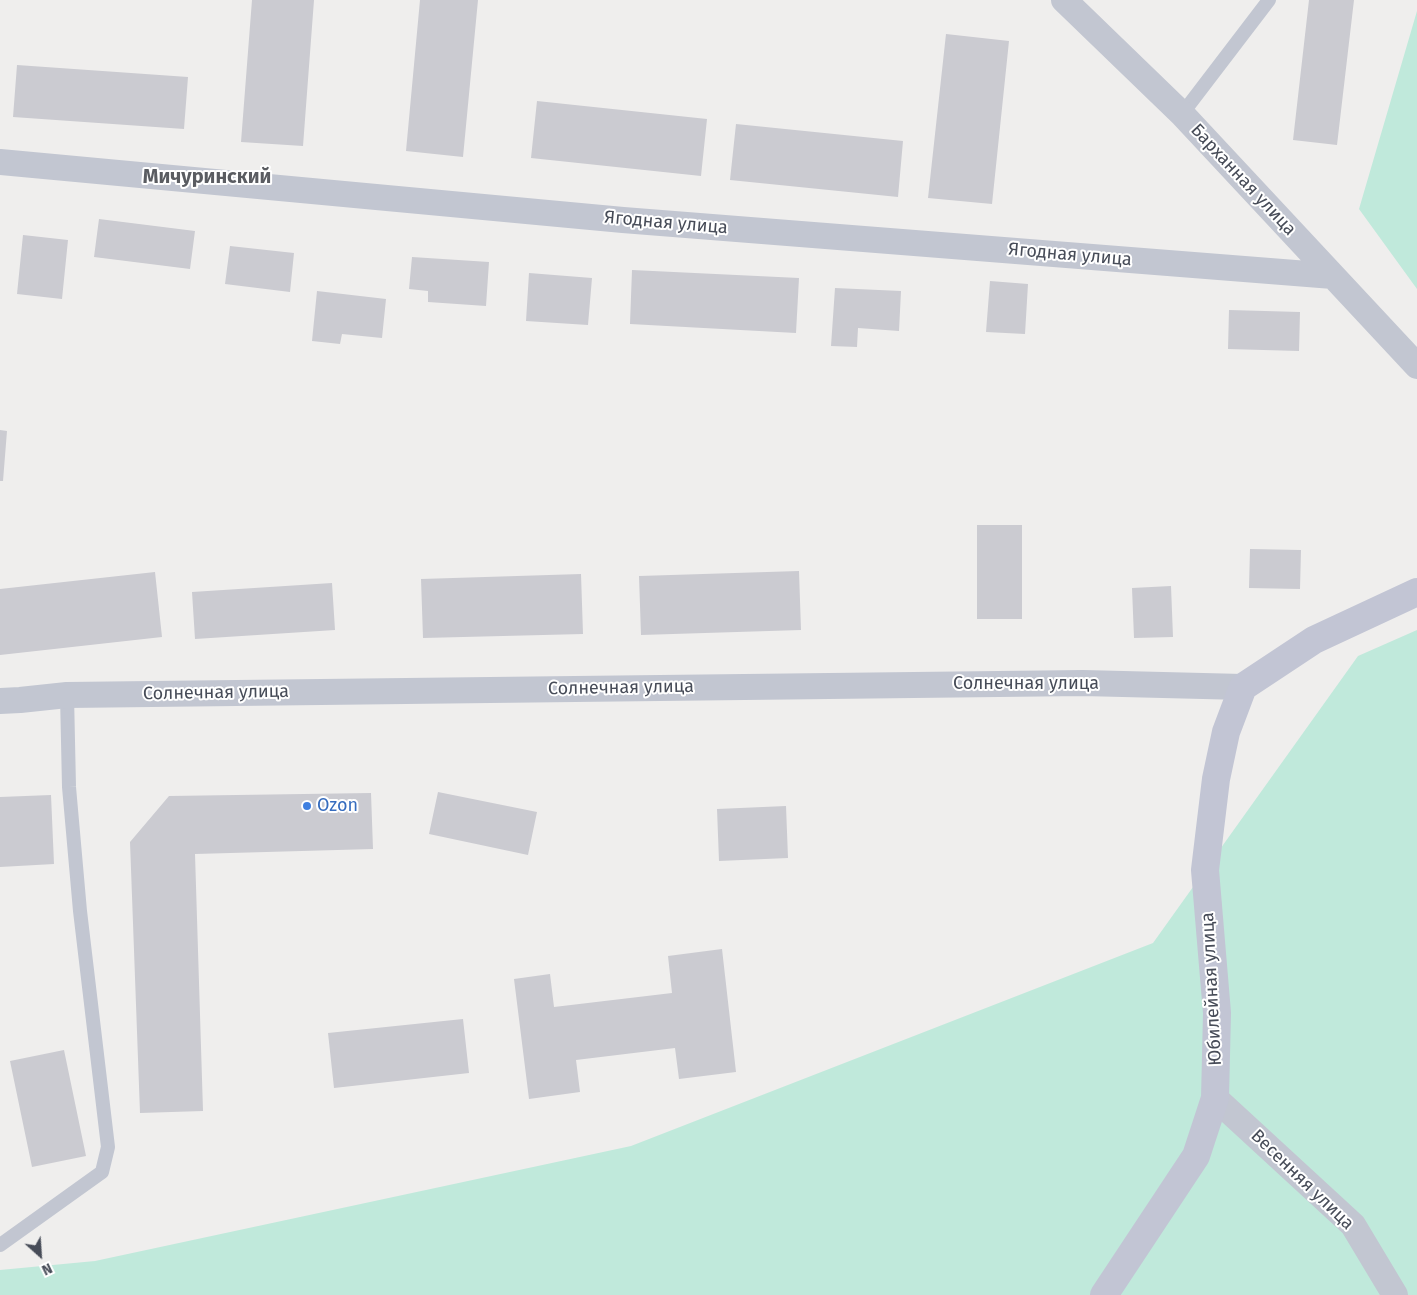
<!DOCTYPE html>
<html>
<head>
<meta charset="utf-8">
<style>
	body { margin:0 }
	#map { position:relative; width:1417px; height:1295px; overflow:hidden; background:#efeeed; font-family:"Fira Sans",sans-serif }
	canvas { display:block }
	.north { position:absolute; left:15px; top:1230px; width:50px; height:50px; -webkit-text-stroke:4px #fff; paint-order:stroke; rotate:154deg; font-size:14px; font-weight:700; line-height:20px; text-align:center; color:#474c58 }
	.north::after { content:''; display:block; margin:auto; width:18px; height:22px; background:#474c58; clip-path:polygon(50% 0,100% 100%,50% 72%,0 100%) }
</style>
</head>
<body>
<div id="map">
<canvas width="1417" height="1295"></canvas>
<div class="north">N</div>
</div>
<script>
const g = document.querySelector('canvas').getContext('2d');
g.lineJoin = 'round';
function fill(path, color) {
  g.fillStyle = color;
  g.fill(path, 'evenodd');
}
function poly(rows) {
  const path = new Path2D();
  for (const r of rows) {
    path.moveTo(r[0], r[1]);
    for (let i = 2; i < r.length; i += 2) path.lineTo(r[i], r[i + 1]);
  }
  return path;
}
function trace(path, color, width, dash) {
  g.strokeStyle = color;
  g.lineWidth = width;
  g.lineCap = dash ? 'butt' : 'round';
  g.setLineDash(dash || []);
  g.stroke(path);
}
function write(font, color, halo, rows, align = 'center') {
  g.font = font + ' "Fira Sans",sans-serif';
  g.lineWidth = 4;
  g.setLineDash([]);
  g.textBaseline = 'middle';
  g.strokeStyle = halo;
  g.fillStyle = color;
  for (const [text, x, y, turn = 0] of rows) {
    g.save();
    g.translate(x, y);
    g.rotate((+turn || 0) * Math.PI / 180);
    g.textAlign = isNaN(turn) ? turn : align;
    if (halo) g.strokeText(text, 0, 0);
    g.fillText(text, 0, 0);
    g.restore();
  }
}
fill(poly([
	[1417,11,1417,289,1359,209],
	[1417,630,1417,1295,0,1295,0,1270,95,1261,631,1146,1153,943,1358,656]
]), '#c0e9db');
fill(poly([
	[252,0,314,0,303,146,241,142],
	[420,0,478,0,463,157,406,151],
	[1309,0,1354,0,1337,145,1293,140],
	[946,34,1009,41,992,204,928,198],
	[17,65,188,77,184,129,13,117],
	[537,101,707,119,701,176,531,158],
	[736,124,903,141,898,197,730,180],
	[99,219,195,231,190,269,94,257],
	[23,235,68,240,62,299,17,294],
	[230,246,294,253,290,292,225,284],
	[412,257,489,262,486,306,428,302,428,291,409,289],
	[632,270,799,278,796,333,630,324],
	[529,273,592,278,588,325,526,321],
	[990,281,1028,284,1025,334,986,332],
	[835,288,901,291,899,331,858,328,857,347,831,346],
	[317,291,386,299,382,338,342,334,340,344,312,341],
	[1229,310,1300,312,1299,351,1228,349],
	[0,430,7,431,3,481,0,481],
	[977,525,1022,525,1022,619,977,619],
	[1250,549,1301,550,1300,589,1249,588],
	[799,571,801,630,641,635,639,576],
	[155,572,162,637,0,655,0,589],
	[581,574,583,634,423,638,421,579],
	[332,583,335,630,195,639,192,592],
	[1171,586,1173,637,1134,638,1132,588],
	[438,792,537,812,528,855,429,834],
	[371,793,373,849,195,854,203,1111,140,1113,130,842,169,796],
	[51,795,54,864,0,867,0,797],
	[786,806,788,858,719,861,717,809],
	[722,949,736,1072,679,1079,675,1048,576,1060,580,1092,529,1099,514,979,550,974,554,1007,672,993,668,956],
	[463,1019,469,1073,334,1088,328,1033],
	[64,1050,86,1156,32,1167,10,1061]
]), '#cbcbd1');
trace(poly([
	[1182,114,1269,0],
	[0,1245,102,1172,108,1147,80,911,69,787,67,695]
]), '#c2c6d1', 14);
trace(poly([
	[1064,0,1182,114,1417,366],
	[0,162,623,220,1333,276],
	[0,701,20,700,67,695,1083,683,1243,687],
	[1215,1098,1353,1225,1395,1295]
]), '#c2c6d1', 26);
trace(poly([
	[1104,1295,1196,1156,1215,1098,1217,1013,1205,870,1216,779,1226,732,1243,687,1314,640,1417,592]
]), '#c2c5d4', 28);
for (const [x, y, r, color] of [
	[307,806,5,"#3f7fe0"]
]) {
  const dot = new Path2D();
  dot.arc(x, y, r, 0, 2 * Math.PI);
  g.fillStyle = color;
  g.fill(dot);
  trace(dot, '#fff', 2);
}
write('18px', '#474c58', '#fff', [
	["Барханная улица",1243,180,47],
	["Ягодная улица",666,223,5],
	["Ягодная улица",1070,255,5],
	["Солнечная улица",1026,684],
	["Солнечная улица",621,688,-1],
	["Солнечная улица",216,693,-1],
	["Юбилейная улица",1212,989,-93],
	["Весенняя улица",1302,1180,44]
]);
write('18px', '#366cbe', '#fff', [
	["Ozon",317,806]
], 'left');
write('bold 20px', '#5a5c61', '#fff', [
	["Мичуринский",207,177]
]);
</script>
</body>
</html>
